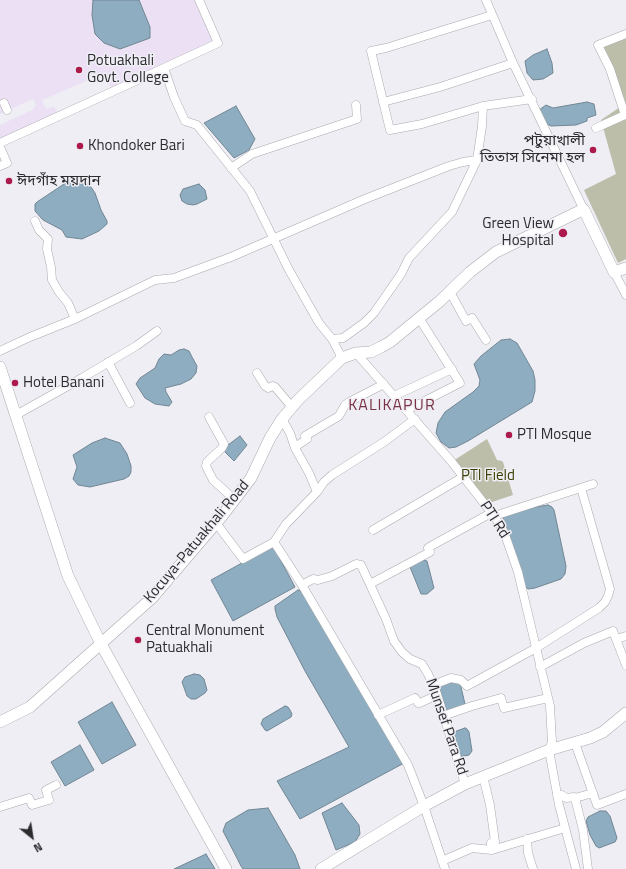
<!DOCTYPE html>
<html>
<head>
<meta charset="utf-8">
<style>
	body { margin:0 }
	#map { position:relative; width:626px; height:869px; overflow:hidden; background:#eeeef4; font-family:"Titillium Web",sans-serif }
	canvas { display:block }
	.north { position:absolute; left:12px; top:817px; width:40px; height:40px; -webkit-text-stroke:3px #eeeef4; paint-order:stroke; rotate:150deg; font-size:11px; font-weight:700; line-height:16px; text-align:center; color:#2c2c2f }
	.north::after { content:''; display:block; margin:auto; width:14px; height:18px; background:#2c2c2f; clip-path:polygon(50% 0,100% 100%,50% 72%,0 100%) }
</style>
</head>
<body>
<div id="map">
<canvas width="626" height="869"></canvas>
<div class="north">N</div>
</div>
<script>
const g = document.querySelector('canvas').getContext('2d');
g.lineJoin = 'round';
function fill(path, color) {
  g.fillStyle = color;
  g.fill(path, 'evenodd');
}
function poly(rows) {
  const path = new Path2D();
  for (const r of rows) {
    path.moveTo(r[0], r[1]);
    for (let i = 2; i < r.length; i += 2) path.lineTo(r[i], r[i + 1]);
  }
  return path;
}
function trace(path, color, width, dash) {
  g.strokeStyle = color;
  g.lineWidth = width;
  g.lineCap = dash ? 'butt' : 'round';
  g.setLineDash(dash || []);
  g.stroke(path);
}
function write(font, color, halo, rows, align = 'center') {
  g.font = font + ' "Titillium Web","Noto Sans Bengali",sans-serif';
  g.lineWidth = 3;
  g.setLineDash([]);
  g.textBaseline = 'middle';
  g.strokeStyle = halo;
  g.fillStyle = color;
  for (const [text, x, y, turn = 0] of rows) {
    g.save();
    g.translate(x, y);
    g.rotate((+turn || 0) * Math.PI / 180);
    g.textAlign = isNaN(turn) ? turn : align;
    if (halo) g.strokeText(text, 0, 0);
    g.fillText(text, 0, 0);
    g.restore();
  }
}
fill(poly([
	[0,0,199,0,218,43,0,143,0,125,34,109,33,107,36,106,33,99,0,114],
	[105,73,111,89,57,112,54,106,46,109,42,100]
]), '#ece0f5');
fill(poly([
	[626,37,626,259,618,263,584,190,616,174,601,120,626,103,602,47],
	[487,439,497,460,502,461,503,462,513,495,486,504,453,461]
]), '#bcbeaa');
const water = poly([
	[93,0,139,0,150,27,150,38,120,49,104,43,95,34,92,15,93,0],
	[547,49,552,63,553,73,543,79,533,80,527,73,525,61,533,55,547,49],
	[587,102,594,104,596,115,587,118,587,121,576,125,551,126,547,124,539,110,546,105,553,108,587,102],
	[236,106,255,139,249,150,234,158,204,123,236,106],
	[70,180,79,180,87,183,91,187,95,193,101,210,107,221,107,224,99,231,82,239,66,237,62,230,43,220,35,211,35,204,37,202,70,180],
	[199,184,205,190,207,199,197,204,193,205,187,204,182,201,180,195,183,189,199,184],
	[510,339,517,343,533,371,535,380,535,391,532,402,468,441,456,447,449,448,441,442,436,433,438,423,445,412,473,392,479,386,480,380,474,364,481,356,501,340,510,339],
	[184,349,189,351,192,357,197,366,196,373,191,379,181,384,165,388,166,392,172,402,169,406,155,404,145,398,136,384,140,378,155,368,159,359,164,354,171,355,179,350,184,349],
	[240,436,247,445,234,461,224,451,224,448,240,436],
	[105,438,120,443,127,454,131,466,131,472,129,476,124,479,90,487,78,485,73,479,77,467,73,455,92,443,105,438],
	[548,505,552,507,554,510,566,566,565,574,561,579,535,588,528,589,523,584,503,519,504,516,535,507,548,505],
	[273,546,295,587,233,621,211,580,273,546],
	[423,560,427,561,434,588,427,594,421,594,410,567,411,566,423,560],
	[298,590,301,591,406,762,300,819,277,781,349,747,305,671,277,617,275,609,275,606,298,590],
	[194,674,200,675,204,679,207,690,205,693,196,699,191,699,187,696,182,682,185,677,194,674],
	[447,681,460,683,465,704,447,713,439,687,439,685,447,681],
	[112,702,136,745,102,764,78,722,112,702],
	[285,706,288,707,290,710,292,714,291,717,267,731,265,730,261,724,263,719,285,706],
	[465,728,467,729,469,732,472,751,469,755,460,757,451,733,465,728],
	[80,745,94,770,65,786,51,762,80,745],
	[342,803,359,825,360,834,355,842,336,850,322,813,342,803],
	[268,808,295,855,300,869,243,869,241,866,223,831,226,823,248,810,268,808],
	[600,811,606,811,610,816,617,838,615,842,599,848,596,846,590,835,586,821,588,817,600,811],
	[206,854,215,869,174,869,206,854]
]);
fill(water, '#8eadc0');
trace(water, '#718694', 1);
const street = poly([
	[199,0,218,43,164,68,174,97,185,121,197,125,250,191,289,270,319,323,332,339,342,358],
	[486,0,513,63,584,210],
	[492,15,386,48,371,51,390,130,422,124,483,106,532,99],
	[383,102,440,87,513,63],
	[4,103,7,110],
	[596,128,625,115,610,69,598,45,626,34],
	[0,143,164,68],
	[0,147,7,163,0,166],
	[231,168,252,154,357,119,356,105],
	[35,221,39,230,48,239,47,249,51,267,52,280,59,292,68,303,75,319],
	[614,272,626,295],
	[450,292,466,321,472,318,486,340],
	[332,339,343,338,364,323,374,313,401,274,409,258,452,212,477,160,482,126,483,106],
	[0,351,30,337,75,319,155,280,174,278,231,257,365,199,449,166,463,162,477,160],
	[356,353,451,461,494,516,504,532,518,572,550,706,552,742,549,750,559,805,576,869],
	[108,362,130,403],
	[257,373,265,386,268,388,273,386,275,387,292,407],
	[394,396,452,369],
	[407,410,460,383,419,318],
	[16,415,82,378,136,346,157,331],
	[209,417,224,444,222,448,207,462,206,466,213,480,235,500],
	[295,447,307,439,305,436,339,416,345,405,349,402,384,384],
	[317,492,324,482,332,475,384,442,415,419],
	[494,516,593,484],
	[216,523,243,559,274,542,302,585,408,765,424,806,445,869],
	[373,530,463,477],
	[274,542,286,524,317,492,309,473,295,448,290,433,282,419],
	[370,584,430,552,428,548,431,546,491,513],
	[302,585,313,579,318,580,332,576,356,564,361,565,386,619,394,641,402,652,410,659,422,664,428,674,436,691,465,784],
	[616,639,626,665],
	[540,667,584,643,613,631,616,639,626,636],
	[433,685,451,678,461,680,467,686,536,648,599,608,605,602,608,596,610,589,581,488],
	[378,715,415,698,418,703,420,703,437,695],
	[443,716,472,706,501,698,504,708,548,698],
	[575,743,597,805,626,794],
	[483,776,490,805,495,842,491,843,491,850],
	[557,795,562,795,566,798,574,797,575,798,593,793],
	[575,798,583,830,588,869],
	[0,807,29,798,32,805,49,800,46,790,56,785],
	[527,839,528,853,533,869],
	[442,861,472,848,492,850,565,828]
]);
const secondary = poly([
	[0,367,68,576,101,644,226,869],
	[0,722,30,707,152,598,222,516,251,478,270,438,282,419,298,400,342,358,356,353,371,352,381,347,390,342,440,301,470,272,496,252,580,211,584,210,614,272,626,268],
	[321,869,424,806,465,784,549,750,590,738,603,732,626,713]
]);
trace(street, '#a9aaaf', 9);
trace(secondary, '#a9aaaf', 12);
trace(street, '#fff', 8);
trace(secondary, '#fff', 11);
for (const [x, y, r, color] of [
	[79,70,4,"#ac1a4c"],
	[80,146,4,"#ac1a4c"],
	[593,150,4,"#ac1a4c"],
	[9,181,4,"#ac1a4c"],
	[563,233,5,"#ac1a4c"],
	[15,383,4,"#ac1a4c"],
	[509,435,4,"#ac1a4c"],
	[138,640,4,"#ac1a4c"]
]) {
  const dot = new Path2D();
  dot.arc(x, y, r, 0, 2 * Math.PI);
  g.fillStyle = color;
  g.fill(dot);
  trace(dot, '#eeeef4', 1.5);
}
write('15px', '#2c2c2f', '#eeeef4', [
	["Potuakhali",87,61],
	["Govt. College",87,78],
	["পটুয়াখালী",585,141,"right"],
	["তিতাস সিনেমা হল",585,158,"right"],
	["Khondoker Bari",88,146],
	["ঈদগাঁহ ময়দান",17,181],
	["Green View",554,224,"right"],
	["Hospital",554,241,"right"],
	["Hotel Banani",23,383],
	["PTI Mosque",517,435],
	["Central Monument",146,631],
	["Patuakhali",146,648]
], 'left');
write('15px', '#3d3f05', '#eeeef4', [
	["PTI Field",488,476]
]);
write('15px', '#2c2c2f', '#eeeef4', [
	["PTI Rd",494,520,57],
	["Kocuya-Patuakhali Road",197,542,-50],
	["Munsef Para Rd",446,727,71]
]);
g.letterSpacing = '1px';
write('16px', '#7b3445', '#eeeef4', [
	["KALIKAPUR",392,406]
]);
g.letterSpacing = '0px';
</script>
</body>
</html>
